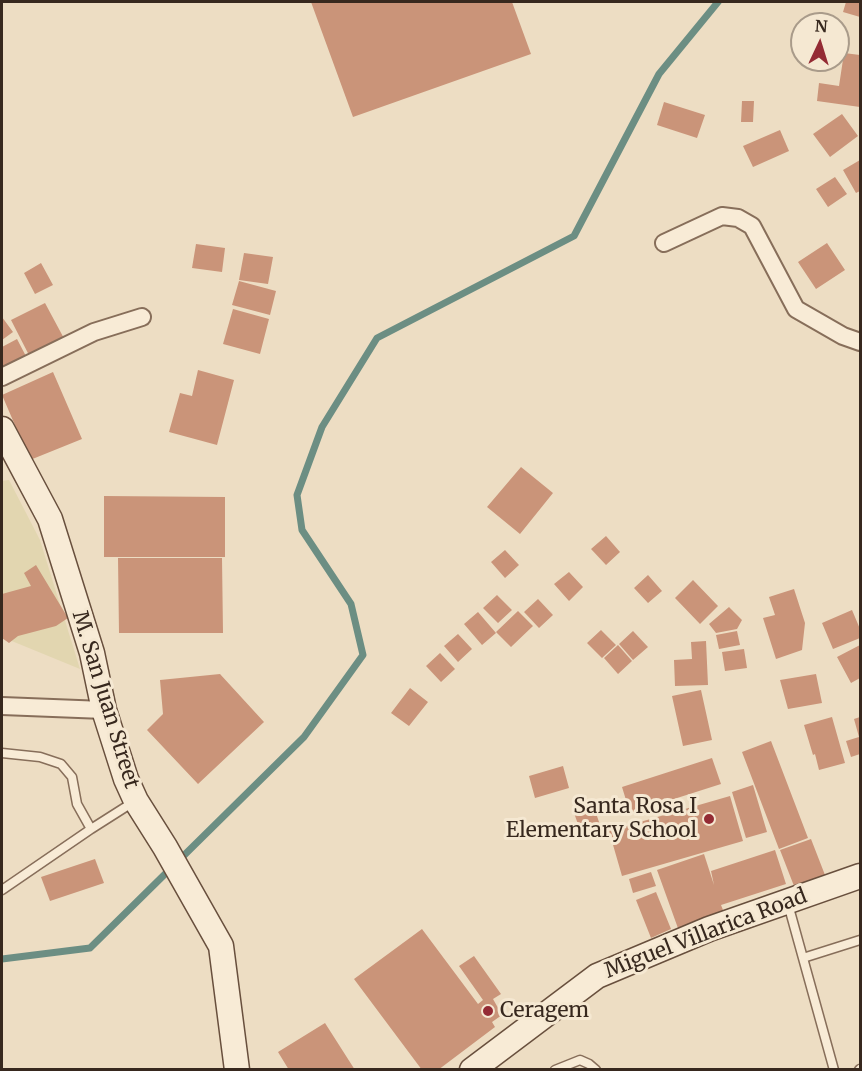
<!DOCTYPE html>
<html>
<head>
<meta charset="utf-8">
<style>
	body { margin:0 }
	#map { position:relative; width:862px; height:1071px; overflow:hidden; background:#edddc3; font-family:Merriweather,serif }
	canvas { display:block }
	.frame { position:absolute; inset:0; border:3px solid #37281e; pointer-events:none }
	.north { position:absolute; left:790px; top:12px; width:60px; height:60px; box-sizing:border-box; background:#f5e8d2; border:2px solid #a99b8a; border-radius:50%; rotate:4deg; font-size:16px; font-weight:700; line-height:24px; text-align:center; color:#37281e }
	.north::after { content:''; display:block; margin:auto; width:21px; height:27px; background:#942b34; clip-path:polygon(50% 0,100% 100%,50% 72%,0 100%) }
</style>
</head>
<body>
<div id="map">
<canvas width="862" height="1071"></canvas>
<div class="frame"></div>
<div class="north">N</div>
</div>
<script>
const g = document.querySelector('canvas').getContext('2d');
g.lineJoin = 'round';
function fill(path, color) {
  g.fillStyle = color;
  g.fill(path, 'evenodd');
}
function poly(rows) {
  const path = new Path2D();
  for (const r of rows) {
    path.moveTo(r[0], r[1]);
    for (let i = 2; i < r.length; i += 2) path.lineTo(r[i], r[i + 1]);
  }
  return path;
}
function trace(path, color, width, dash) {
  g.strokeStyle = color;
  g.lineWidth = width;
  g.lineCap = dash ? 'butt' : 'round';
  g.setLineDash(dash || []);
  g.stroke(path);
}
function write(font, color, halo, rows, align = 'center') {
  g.font = font + ' Merriweather,serif';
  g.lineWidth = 6;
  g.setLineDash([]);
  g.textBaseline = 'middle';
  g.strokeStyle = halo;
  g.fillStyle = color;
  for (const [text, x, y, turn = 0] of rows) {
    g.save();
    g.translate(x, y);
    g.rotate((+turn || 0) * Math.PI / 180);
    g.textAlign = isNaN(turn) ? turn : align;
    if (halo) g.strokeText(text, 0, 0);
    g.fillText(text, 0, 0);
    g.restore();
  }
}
fill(poly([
	[9,480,40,540,80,669,2,637,2,481]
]), '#e2d6b0');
trace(poly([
	[2,959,90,948,304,737,363,655,351,604,302,530,297,495,322,427,377,338,574,236,659,74,718,2]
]), '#6c8e83', 7);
fill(poly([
	[311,2,512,2,531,54,353,117],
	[846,2,860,2,860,17,843,12],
	[844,53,860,55,860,107,817,101,819,83,839,86],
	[742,101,754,101,753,122,741,122],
	[664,102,705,115,697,138,657,125],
	[842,114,858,136,830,157,813,134],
	[780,130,789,151,753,167,743,146],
	[860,160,860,191,856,193,843,170],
	[835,177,847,194,828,207,816,189],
	[827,243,845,270,816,289,798,262],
	[196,244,225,248,222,272,192,268],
	[244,253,273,257,268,284,239,280],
	[41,263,53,285,35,294,24,273],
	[239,281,276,291,270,315,232,305],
	[45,303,67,344,32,361,11,320],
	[233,309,269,319,260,354,223,344],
	[2,317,13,332,2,340],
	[17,339,29,362,2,376,2,347],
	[198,370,234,380,217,445,169,432,180,393,192,396],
	[53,372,82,439,30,460,2,395],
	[521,467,553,493,520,534,487,507],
	[104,496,225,497,225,557,104,557],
	[606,536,620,552,606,565,591,549],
	[505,550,519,565,505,578,491,562],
	[118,558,222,558,223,633,119,633],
	[36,565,68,618,56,626,18,636,9,643,2,638,2,594,31,586,24,573],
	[569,572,583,587,569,601,554,584],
	[648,575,662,591,648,603,634,588],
	[693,580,718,606,700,624,675,598],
	[794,589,805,623,802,650,776,659,763,618,775,615,769,597],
	[497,595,512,610,498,623,483,608],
	[538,599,553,615,539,628,524,612],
	[729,607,742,620,737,629,716,633,709,624],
	[852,610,860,629,860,638,833,649,822,623],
	[518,611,533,626,511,647,496,632],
	[478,612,496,633,482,645,464,624],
	[601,630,616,645,602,658,587,643],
	[633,631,648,647,633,660,619,644],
	[737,631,740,645,719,649,716,635],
	[458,634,472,649,458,662,444,646],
	[706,641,708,685,675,686,674,660,692,659,691,642],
	[618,645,632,661,618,674,604,658],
	[860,645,860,678,851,683,837,657],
	[744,649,747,668,725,671,722,652],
	[440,653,455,669,441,682,426,666],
	[220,674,264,722,198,784,147,730,163,714,160,680],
	[816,674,822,703,788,709,780,680],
	[410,688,428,702,409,726,391,713],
	[701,690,712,740,683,746,672,696],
	[832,717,845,763,819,770,815,754,813,755,804,725],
	[860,717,860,754,851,757,846,741,859,737,854,719],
	[771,741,808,838,779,849,742,752],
	[712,758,721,784,630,813,622,787],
	[563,766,569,788,535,798,529,776],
	[753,785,767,832,746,838,732,792],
	[730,796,743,841,622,876,609,831],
	[594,807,602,831,583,838,574,813],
	[811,839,825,875,794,886,780,850],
	[775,850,786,884,721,905,725,915,679,931,657,870,704,854,714,885,711,871],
	[95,859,104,883,50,901,41,877],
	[651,872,656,886,633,893,629,879],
	[656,892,671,929,651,938,636,900],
	[422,929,478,1004,483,1000,459,966,474,956,501,994,493,999,502,1015,492,1022,495,1027,438,1070,422,1070,354,979],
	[325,1023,355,1070,289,1070,278,1052]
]), '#ca9479');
const lane = poly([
	[2,753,40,757,61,764,72,777,77,804,91,829,135,801],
	[2,890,91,829],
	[788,904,834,1070],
	[803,958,860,940],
	[555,1070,580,1060,589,1064,596,1070],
	[859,1070,860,1069]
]);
const street = poly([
	[664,243,722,216,738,218,752,226,796,309,843,336,860,342],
	[2,377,94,332,142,317],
	[2,706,104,710]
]);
const secondary = poly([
	[2,429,50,519,92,653,104,710,126,779,136,801,165,847,221,946,237,1070],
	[472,1070,597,976,709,929,860,876]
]);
trace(lane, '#876e5a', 11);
trace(street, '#876e5a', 20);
trace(secondary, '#684f3d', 27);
trace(lane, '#f8ebd6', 8);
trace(street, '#f8ebd6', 16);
trace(secondary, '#f8ebd6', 24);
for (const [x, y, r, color] of [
	[709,819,6,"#942b34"],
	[488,1011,6,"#942b34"]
]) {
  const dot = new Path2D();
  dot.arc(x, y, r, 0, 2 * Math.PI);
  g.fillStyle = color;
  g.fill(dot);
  trace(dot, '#f5e8d2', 2);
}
write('21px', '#37281e', '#f5e8d2', [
	["M. San Juan Street",105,700,73],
	["Miguel Villarica Road",706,934,-21]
]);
write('21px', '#37281e', '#f5e8d2', [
	["Santa Rosa I",697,807],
	["Elementary School",697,831],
	["Ceragem",500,1011,"left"]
], 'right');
</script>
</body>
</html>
